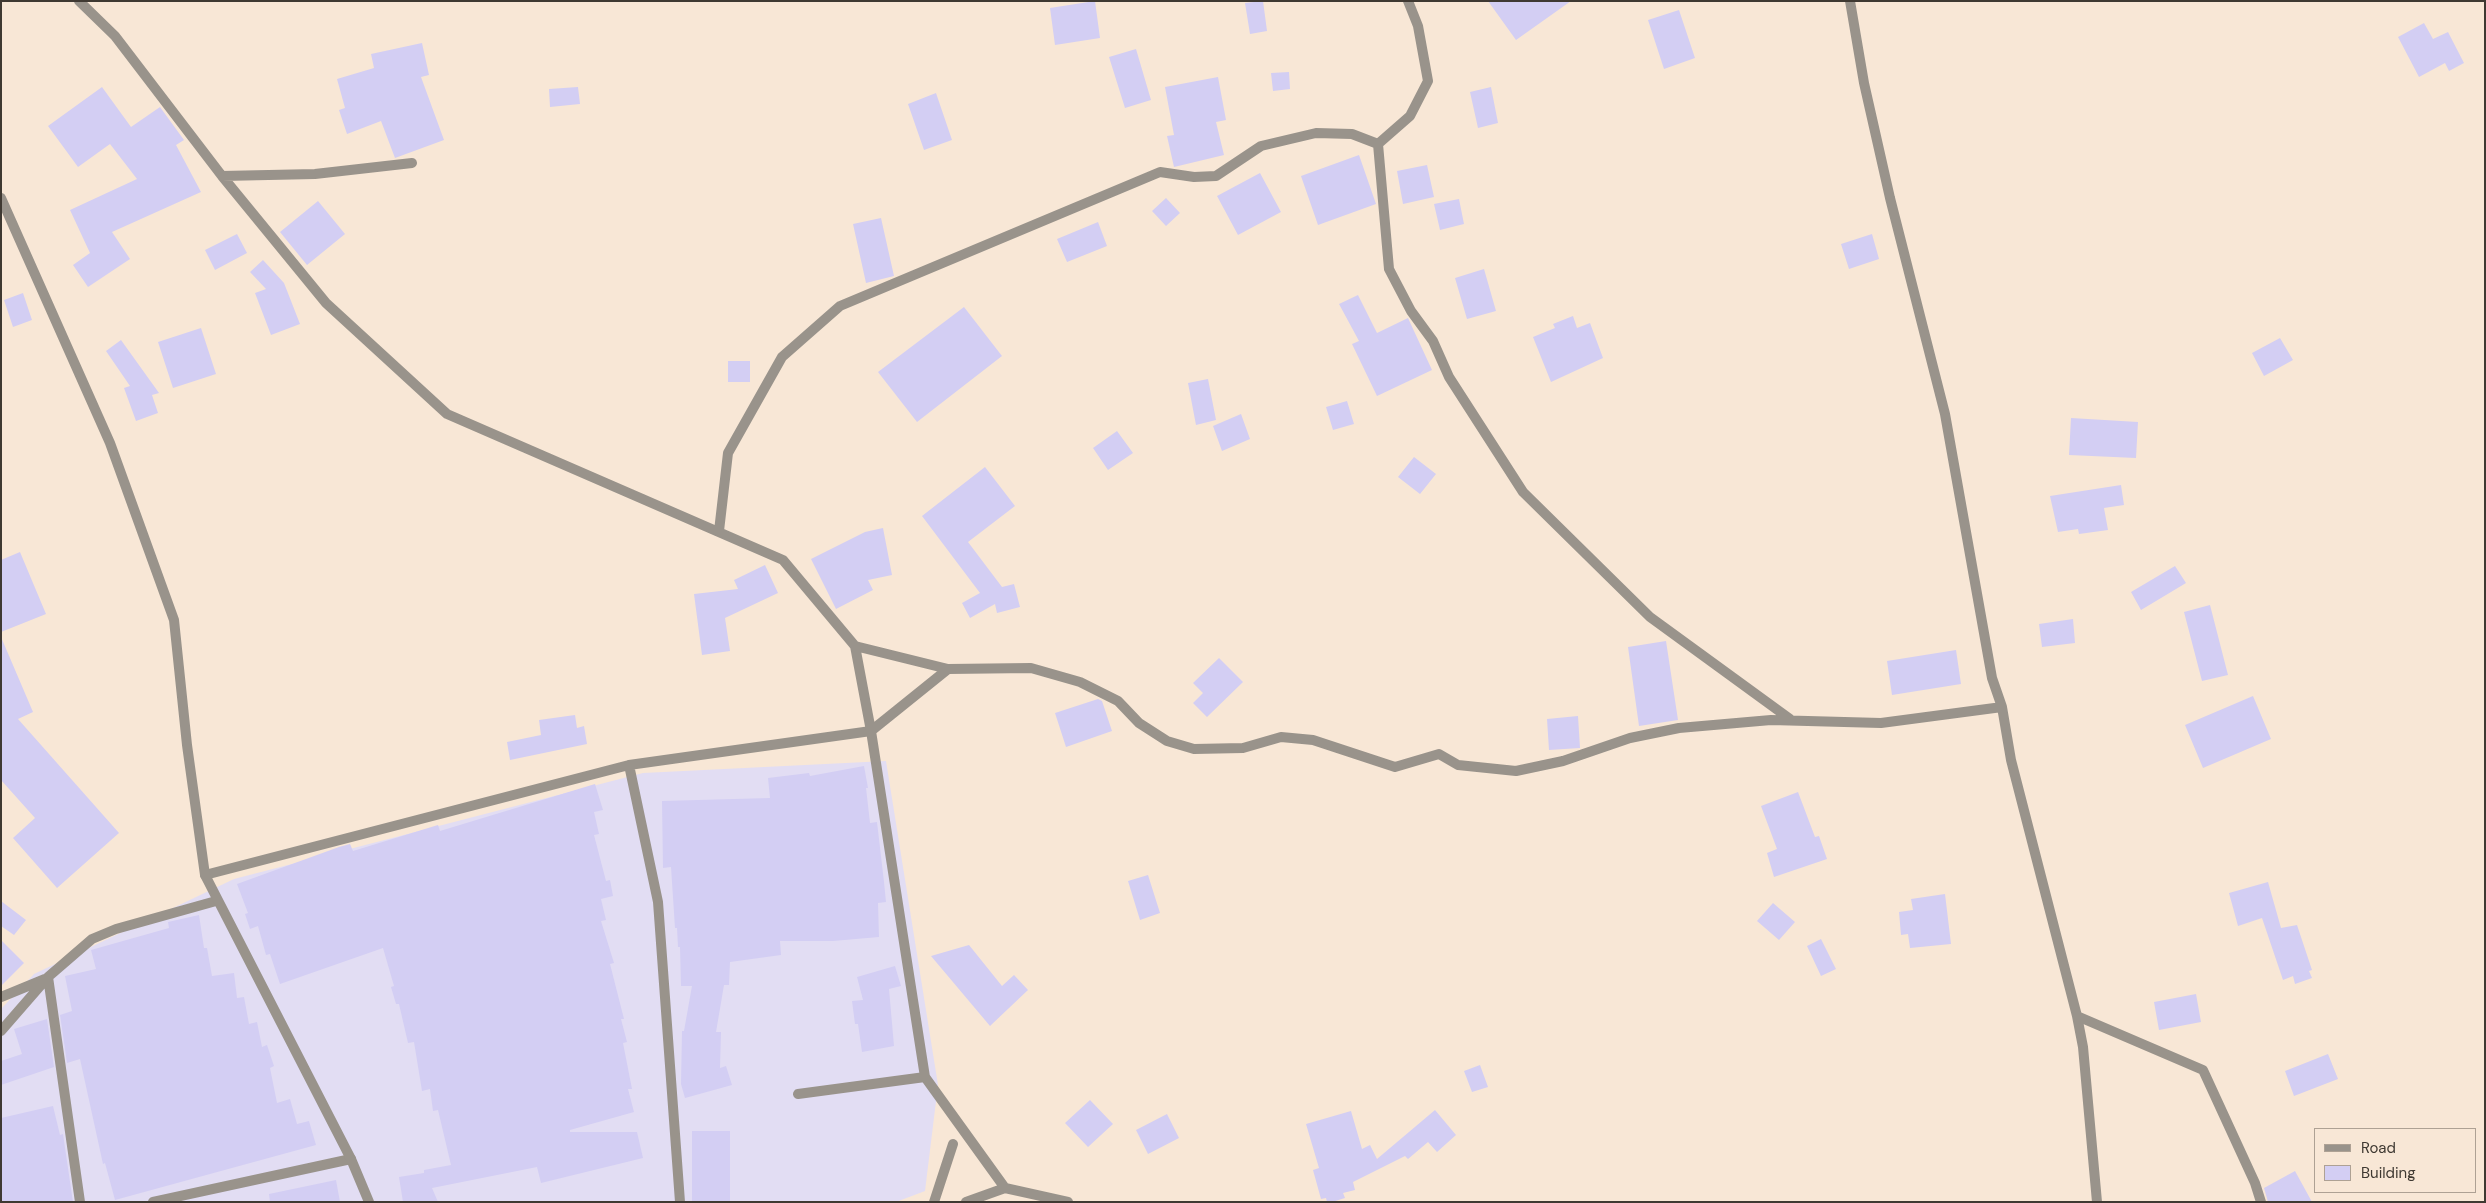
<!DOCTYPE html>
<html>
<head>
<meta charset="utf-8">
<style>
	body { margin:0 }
	#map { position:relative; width:2486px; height:1203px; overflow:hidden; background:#f8e7d6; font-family:"DM Sans",sans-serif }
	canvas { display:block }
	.frame { position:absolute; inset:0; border:2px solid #3f3932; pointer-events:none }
	.legend { position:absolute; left:2314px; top:1128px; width:162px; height:65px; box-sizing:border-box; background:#f8e7d6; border:1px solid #aea194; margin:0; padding:6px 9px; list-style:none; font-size:15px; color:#3f3932 }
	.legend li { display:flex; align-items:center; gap:10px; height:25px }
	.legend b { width:25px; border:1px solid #aea194 }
</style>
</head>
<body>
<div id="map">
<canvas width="2486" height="1203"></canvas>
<div class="frame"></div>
<ul class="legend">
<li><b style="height:6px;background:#99938b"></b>Road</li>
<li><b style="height:14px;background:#d3cef3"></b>Building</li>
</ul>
</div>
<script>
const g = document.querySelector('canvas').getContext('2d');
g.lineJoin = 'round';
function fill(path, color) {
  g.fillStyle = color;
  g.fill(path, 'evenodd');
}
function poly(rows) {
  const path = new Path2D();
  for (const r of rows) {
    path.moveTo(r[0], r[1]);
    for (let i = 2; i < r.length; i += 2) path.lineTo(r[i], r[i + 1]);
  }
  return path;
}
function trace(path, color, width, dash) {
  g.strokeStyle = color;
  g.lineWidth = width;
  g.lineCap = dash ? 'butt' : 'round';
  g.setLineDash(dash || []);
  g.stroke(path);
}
fill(poly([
	[886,761,938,1085,925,1191,896,1202,1,1202,1,1009,34,974,234,879,643,773]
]), '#e2ddf3');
fill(poly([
	[1095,1,1100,38,1055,45,1050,8],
	[1263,1,1267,31,1250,34,1245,3],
	[1488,1,1571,1,1516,40],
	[1679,10,1695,58,1664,69,1648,20],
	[2424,23,2433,39,2448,32,2464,63,2449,71,2445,63,2419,77,2398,37],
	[422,43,429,75,421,77,444,140,395,158,381,121,347,134,339,110,345,108,337,79,374,68,371,54],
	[1136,49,1151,100,1125,108,1109,57],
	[1289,72,1290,89,1273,91,1271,73],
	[1218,77,1226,120,1216,122,1224,155,1174,167,1167,136,1174,135,1165,87],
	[102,87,131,127,160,107,184,140,176,145,201,192,112,232,130,259,88,287,73,265,90,253,70,210,137,179,110,144,78,167,48,126],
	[578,87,580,104,550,107,549,89],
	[1491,87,1498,123,1478,128,1470,92],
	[936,93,952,140,924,150,908,104],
	[1359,155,1376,204,1318,225,1301,176],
	[1427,165,1434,197,1403,204,1397,171],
	[1260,173,1281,212,1238,235,1217,196],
	[1166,198,1180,213,1166,226,1152,211],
	[1459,199,1464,224,1440,230,1434,204],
	[318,201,345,234,307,265,280,232],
	[881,218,894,276,866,283,853,224],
	[1098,222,1107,246,1067,262,1057,239],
	[237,234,247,253,215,270,205,250],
	[1872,234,1879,259,1849,269,1841,244],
	[263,260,284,283,300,324,271,335,255,293,266,289,250,272],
	[1484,269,1496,311,1467,319,1455,278],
	[23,293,32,320,13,327,4,300],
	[1358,295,1377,333,1408,318,1432,370,1377,396,1352,344,1359,341,1339,304],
	[964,307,1002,356,917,422,878,372],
	[1573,316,1577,328,1590,323,1603,358,1551,382,1533,337,1555,328,1553,324],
	[201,328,216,374,173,388,158,342],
	[2280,338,2293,360,2264,376,2252,353],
	[121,340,159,393,152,395,158,413,136,421,124,388,130,386,106,351],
	[728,361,750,361,750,382,728,382],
	[1208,379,1216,420,1196,425,1188,383],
	[1347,401,1354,424,1333,430,1326,407],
	[1241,414,1250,439,1222,451,1213,426],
	[2071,418,2138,422,2136,458,2069,455],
	[1117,431,1133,453,1108,470,1093,448],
	[1414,457,1436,474,1420,494,1398,477],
	[985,467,1015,506,968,542,1002,587,1014,584,1020,607,997,613,995,604,970,618,962,603,980,593,922,516],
	[2121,485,2124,505,2104,508,2108,530,2079,534,2078,529,2058,532,2050,496],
	[883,528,892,575,868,580,873,590,836,609,811,559,865,532],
	[20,552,46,614,1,632,1,560],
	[765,565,778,593,725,618,730,651,702,655,694,594,738,589,734,580],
	[2175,566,2186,583,2141,610,2131,592],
	[2210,605,2228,675,2202,681,2184,612],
	[2073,619,2075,643,2042,647,2039,624],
	[1,637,33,712,18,719,119,833,57,888,13,838,35,818,1,780],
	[1666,641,1678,720,1639,726,1628,647],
	[1956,650,1961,684,1892,695,1887,661],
	[1219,658,1243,682,1207,717,1193,703,1203,693,1193,683],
	[2253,696,2271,739,2203,768,2185,725],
	[1098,699,1102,701,1112,731,1066,747,1055,713],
	[575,715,577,728,584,726,587,744,510,760,507,742,541,735,539,720],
	[1578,716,1580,748,1549,750,1547,719],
	[864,766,868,788,866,788,870,823,877,822,884,882,886,902,878,903,879,937,833,941,780,941,781,955,730,962,729,985,724,985,716,1032,721,1032,720,1068,726,1066,732,1085,685,1098,681,1084,682,1031,684,1031,692,986,681,986,680,947,678,947,677,928,675,928,671,867,663,868,662,801,770,798,768,778,809,773,810,776],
	[595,784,603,810,594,812,599,834,594,835,606,881,610,880,613,896,601,899,606,920,601,921,614,963,610,964,624,1019,621,1019,627,1042,623,1043,632,1089,628,1089,634,1112,570,1130,570,1132,637,1132,643,1158,541,1183,537,1167,432,1188,438,1202,403,1202,399,1177,424,1173,424,1170,451,1165,438,1110,433,1111,430,1089,422,1091,414,1042,408,1043,399,1004,396,1004,391,987,394,986,383,948,280,984,270,954,266,955,258,926,250,929,245,914,248,913,237,884,339,847,350,844,353,851,438,825,440,831],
	[1798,792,1815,837,1819,836,1827,859,1774,877,1767,853,1777,849,1761,806],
	[1148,875,1160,913,1140,920,1128,881],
	[2268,882,2281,928,2297,925,2312,970,2309,971,2312,978,2295,984,2293,976,2283,980,2262,918,2238,926,2229,893],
	[1945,894,1951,944,1910,948,1908,934,1901,935,1899,912,1913,910,1911,899],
	[1,901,26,920,14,935,1,926],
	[1773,903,1795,922,1779,940,1757,921],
	[199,915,204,948,207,948,212,976,234,973,237,998,244,997,249,1024,257,1022,262,1047,267,1045,274,1066,270,1068,277,1103,290,1099,297,1124,309,1121,316,1145,115,1200,105,1163,103,1164,80,1059,67,1063,60,1015,72,1011,65,976,96,969,91,950,169,928,168,922],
	[1821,939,1836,969,1821,976,1807,946],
	[1,940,24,963,1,986],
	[969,945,1002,986,1014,975,1028,990,990,1026,931,956],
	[895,966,901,986,889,989,894,1046,862,1052,858,1024,855,1024,852,1001,863,1000,857,977],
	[2196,994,2201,1022,2159,1030,2154,1002],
	[47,1019,54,1067,1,1085,1,1061,22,1054,14,1029],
	[2328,1054,2338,1079,2294,1096,2285,1071],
	[1480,1065,1488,1087,1472,1092,1464,1071],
	[1090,1100,1113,1124,1088,1147,1065,1123],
	[53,1106,60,1135,63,1134,73,1202,1,1202,1,1118],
	[1435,1110,1456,1135,1437,1152,1428,1142,1408,1159,1405,1156,1353,1182,1355,1190,1343,1193,1345,1198,1332,1202,1327,1202,1326,1198,1321,1199,1313,1170,1319,1168,1306,1124,1351,1111,1362,1149,1370,1145,1377,1159],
	[1167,1114,1179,1138,1148,1154,1136,1130],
	[692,1131,730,1131,730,1202,692,1202],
	[2295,1171,2312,1202,2268,1202,2264,1188],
	[336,1180,340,1202,270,1202,269,1194]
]), '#d3cef3');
trace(poly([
	[629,765,658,902,680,1202],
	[205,875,629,765,871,731],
	[1,997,45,979],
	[1,1031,48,977],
	[80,1202,48,977,92,939,116,929,216,901],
	[153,1202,351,1159]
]), '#99938b', 10);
trace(poly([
	[79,1,115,36,222,176,326,303,447,414,783,560,855,646,871,731,925,1077,1005,1188],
	[1408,1,1418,26,1428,81,1410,116,1378,144,1389,269,1411,311,1433,341,1449,377,1523,492,1650,617,1790,719],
	[1850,1,1864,83,1890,198,1945,414,1992,678,2002,707,2011,760,2077,1016,2083,1047,2097,1202],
	[222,176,315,174,412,163],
	[1,198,110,443,174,620,187,745,205,875,351,1159,369,1202],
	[719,531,728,453,782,357,840,306,1160,172,1194,177,1216,176,1261,146,1316,133,1352,134,1378,144],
	[855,646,948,669,1031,668,1080,682,1118,701,1139,723,1167,741,1194,749,1243,748,1281,737,1313,740,1395,767,1439,754,1458,765,1516,771,1563,761,1630,738,1679,728,1771,720,1881,723,2002,707],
	[871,731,948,669],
	[2077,1016,2203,1070,2255,1183,2261,1202],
	[798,1094,925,1077],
	[934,1202,953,1144],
	[966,1202,1005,1188,1068,1202]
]), '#99938b', 10);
</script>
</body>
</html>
